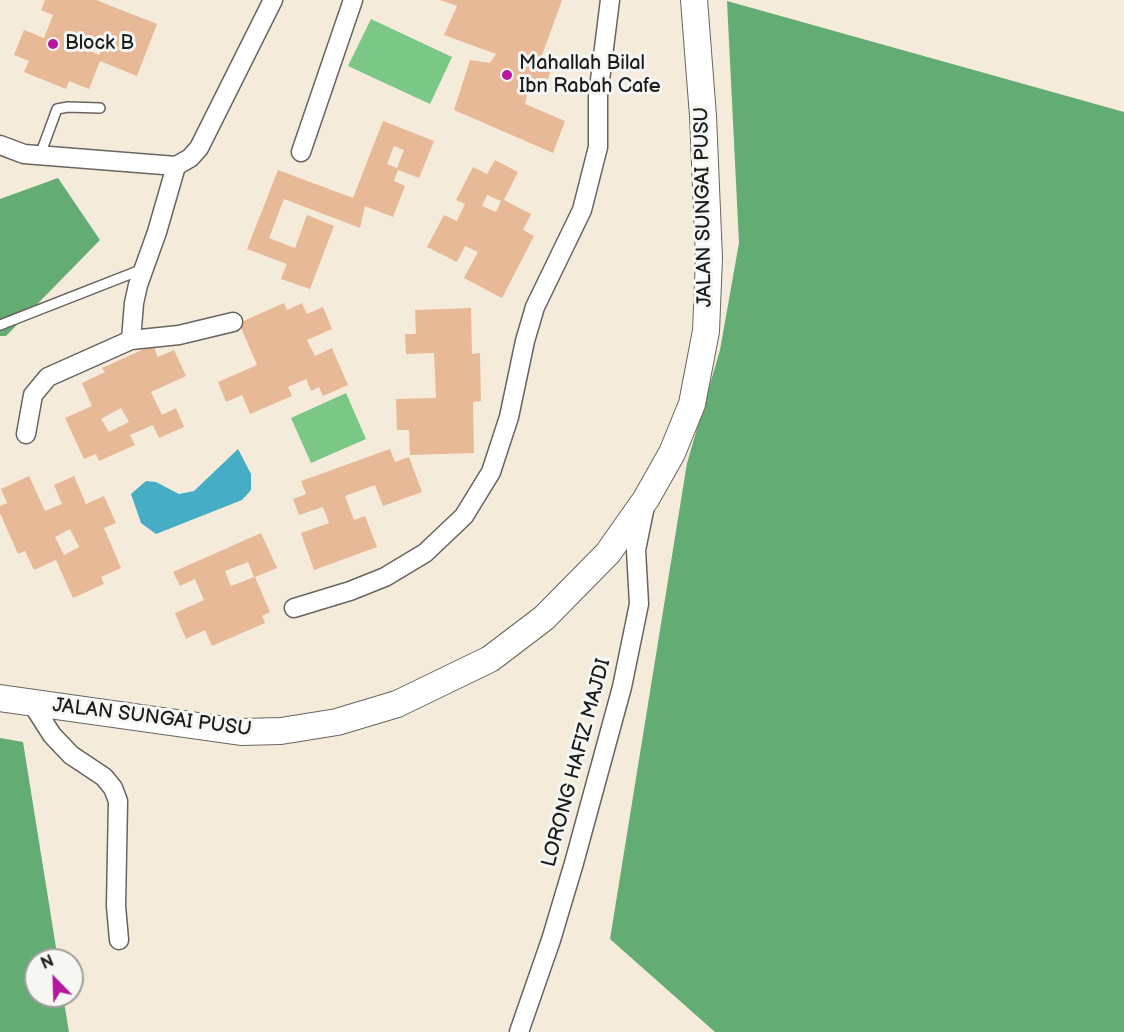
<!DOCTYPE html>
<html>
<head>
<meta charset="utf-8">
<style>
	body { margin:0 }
	#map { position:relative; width:1124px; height:1032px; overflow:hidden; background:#f5ebdb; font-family:"Balsamiq Sans",sans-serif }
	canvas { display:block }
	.north { position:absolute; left:24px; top:948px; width:60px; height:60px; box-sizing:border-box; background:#f6f6f2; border:2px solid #9f9f9c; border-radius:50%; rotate:337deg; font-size:16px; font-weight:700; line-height:24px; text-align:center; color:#1c1c1c }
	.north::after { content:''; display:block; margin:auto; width:21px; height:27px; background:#b5179e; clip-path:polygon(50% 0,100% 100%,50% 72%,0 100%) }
</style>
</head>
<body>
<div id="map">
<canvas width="1124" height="1032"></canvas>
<div class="north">N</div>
</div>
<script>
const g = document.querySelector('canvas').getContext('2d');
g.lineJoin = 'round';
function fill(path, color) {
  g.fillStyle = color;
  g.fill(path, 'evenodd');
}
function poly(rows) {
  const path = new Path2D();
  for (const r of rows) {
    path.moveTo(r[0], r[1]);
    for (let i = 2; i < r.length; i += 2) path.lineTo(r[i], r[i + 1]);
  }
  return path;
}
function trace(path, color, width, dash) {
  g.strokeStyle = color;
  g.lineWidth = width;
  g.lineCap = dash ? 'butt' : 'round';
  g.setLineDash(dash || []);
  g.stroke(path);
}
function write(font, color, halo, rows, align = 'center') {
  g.font = font + ' "Balsamiq Sans",sans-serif';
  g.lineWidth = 6;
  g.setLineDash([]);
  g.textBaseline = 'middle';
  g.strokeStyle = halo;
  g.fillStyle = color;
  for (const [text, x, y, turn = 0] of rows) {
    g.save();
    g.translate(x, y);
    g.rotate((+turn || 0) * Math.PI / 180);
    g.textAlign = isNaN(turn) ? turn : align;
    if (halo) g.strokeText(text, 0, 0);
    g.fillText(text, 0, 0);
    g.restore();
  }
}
fill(poly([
	[371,19,452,57,430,104,348,66],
	[346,393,366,439,311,463,291,418]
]), '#7ac786');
fill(poly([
	[727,1,1124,112,1124,1032,715,1032,610,939,687,463,720,350,739,243],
	[58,178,100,240,6,336,0,336,0,199],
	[0,738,23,742,58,960,36,960,36,996,63,996,69,1032,0,1032]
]), '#63ac73');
fill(poly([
	[238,449,251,474,251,490,242,500,156,534,141,523,131,494,146,481,156,482,179,494,194,491]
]), '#45adc5');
fill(poly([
	[45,0,96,0,157,24,137,76,100,61,89,89,69,81,66,89,24,72,29,61,14,55,24,30,44,38,53,15,41,10],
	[89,41,102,47,99,55,85,49],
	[440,0,562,0,540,61,552,68,545,86,530,81,525,104,565,121,553,153,454,110,470,60,490,63,496,54,444,35,457,6],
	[383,121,434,141,419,178,398,170,394,181,405,186,393,217,365,206,360,228,284,199,269,238,295,248,307,215,334,226,310,289,281,279,287,264,247,249,278,170,353,198],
	[394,146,404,150,397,168,387,164],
	[495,160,518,172,504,200,531,214,523,230,534,236,502,298,464,278,478,252,465,246,457,262,427,247,444,215,457,221,465,204,456,200,473,167,487,174],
	[487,195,501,201,496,212,482,206],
	[284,303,287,310,302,303,307,314,323,307,332,329,307,340,315,356,332,348,348,385,323,396,319,387,311,391,306,379,288,387,292,396,250,414,242,395,226,402,218,382,257,365,239,323],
	[471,308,472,354,480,353,481,401,473,402,474,453,410,455,409,430,397,430,396,399,436,398,434,353,406,354,405,334,416,334,415,310],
	[153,345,158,357,174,350,186,376,151,392,162,415,176,408,184,427,159,438,153,425,130,435,135,445,99,461,96,454,84,459,65,418,92,406,82,383,105,372,102,368],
	[121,408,129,422,109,432,101,419],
	[390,449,395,462,409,457,422,492,383,506,375,485,345,496,354,520,365,516,377,547,314,570,301,533,329,523,323,507,299,515,293,499,306,494,301,481],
	[29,476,45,511,62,504,54,485,74,476,86,504,104,496,116,523,104,528,121,568,101,577,104,584,73,598,56,560,34,570,25,551,18,554,0,513,0,506,7,503,1,489],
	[70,529,79,547,64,555,55,537],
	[261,533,277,568,255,577,270,612,262,616,265,623,212,646,205,630,186,639,175,613,204,600,195,579,180,586,173,572],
	[248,562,254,577,231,586,225,571]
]), '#e7b997');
const service = poly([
	[40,155,57,109,68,107,100,108],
	[0,325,143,269]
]);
const minor = poly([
	[0,145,24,154,176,166,190,158,199,148,273,0],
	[301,152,353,0],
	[131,340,179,335,233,322],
	[26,434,33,395,48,377,131,340,134,303,138,285,157,232,176,166],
	[294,608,350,591,385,577,425,553,464,516,491,472,509,417,525,341,535,307,582,210,598,147,598,96,610,0],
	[31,702,52,735,71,755,104,777,113,788,118,801,116,906,119,940],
	[519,1032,551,940,574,863,622,687,639,604,636,550,645,506]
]);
const secondary = poly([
	[0,698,241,732,281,731,337,722,397,704,490,659,544,618,608,553,646,499,672,453,692,404,706,331,709,258,703,116,694,0]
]);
trace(service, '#68645f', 12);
trace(minor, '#68645f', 21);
trace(secondary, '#68645f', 28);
trace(service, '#fff', 9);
trace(minor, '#fff', 18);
trace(secondary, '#fff', 26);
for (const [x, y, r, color] of [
	[53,44,6,"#b5179e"],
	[507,75,6,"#b5179e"]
]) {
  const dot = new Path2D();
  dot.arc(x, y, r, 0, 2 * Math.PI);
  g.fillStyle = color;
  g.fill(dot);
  trace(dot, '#f6f6f2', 2);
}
write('20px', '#1c1c1c', '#f6f6f2', [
	["Block B",65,44],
	["Mahallah Bilal",519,64],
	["Ibn Rabah Cafe",519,87]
], 'left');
write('20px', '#1c1c1c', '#f6f6f2', [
	["JALAN SUNGAI PUSU",704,207,-91],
	["JALAN SUNGAI PUSU",152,718,7],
	["LORONG HAFIZ MAJDI",577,763,-75]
]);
</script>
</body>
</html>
